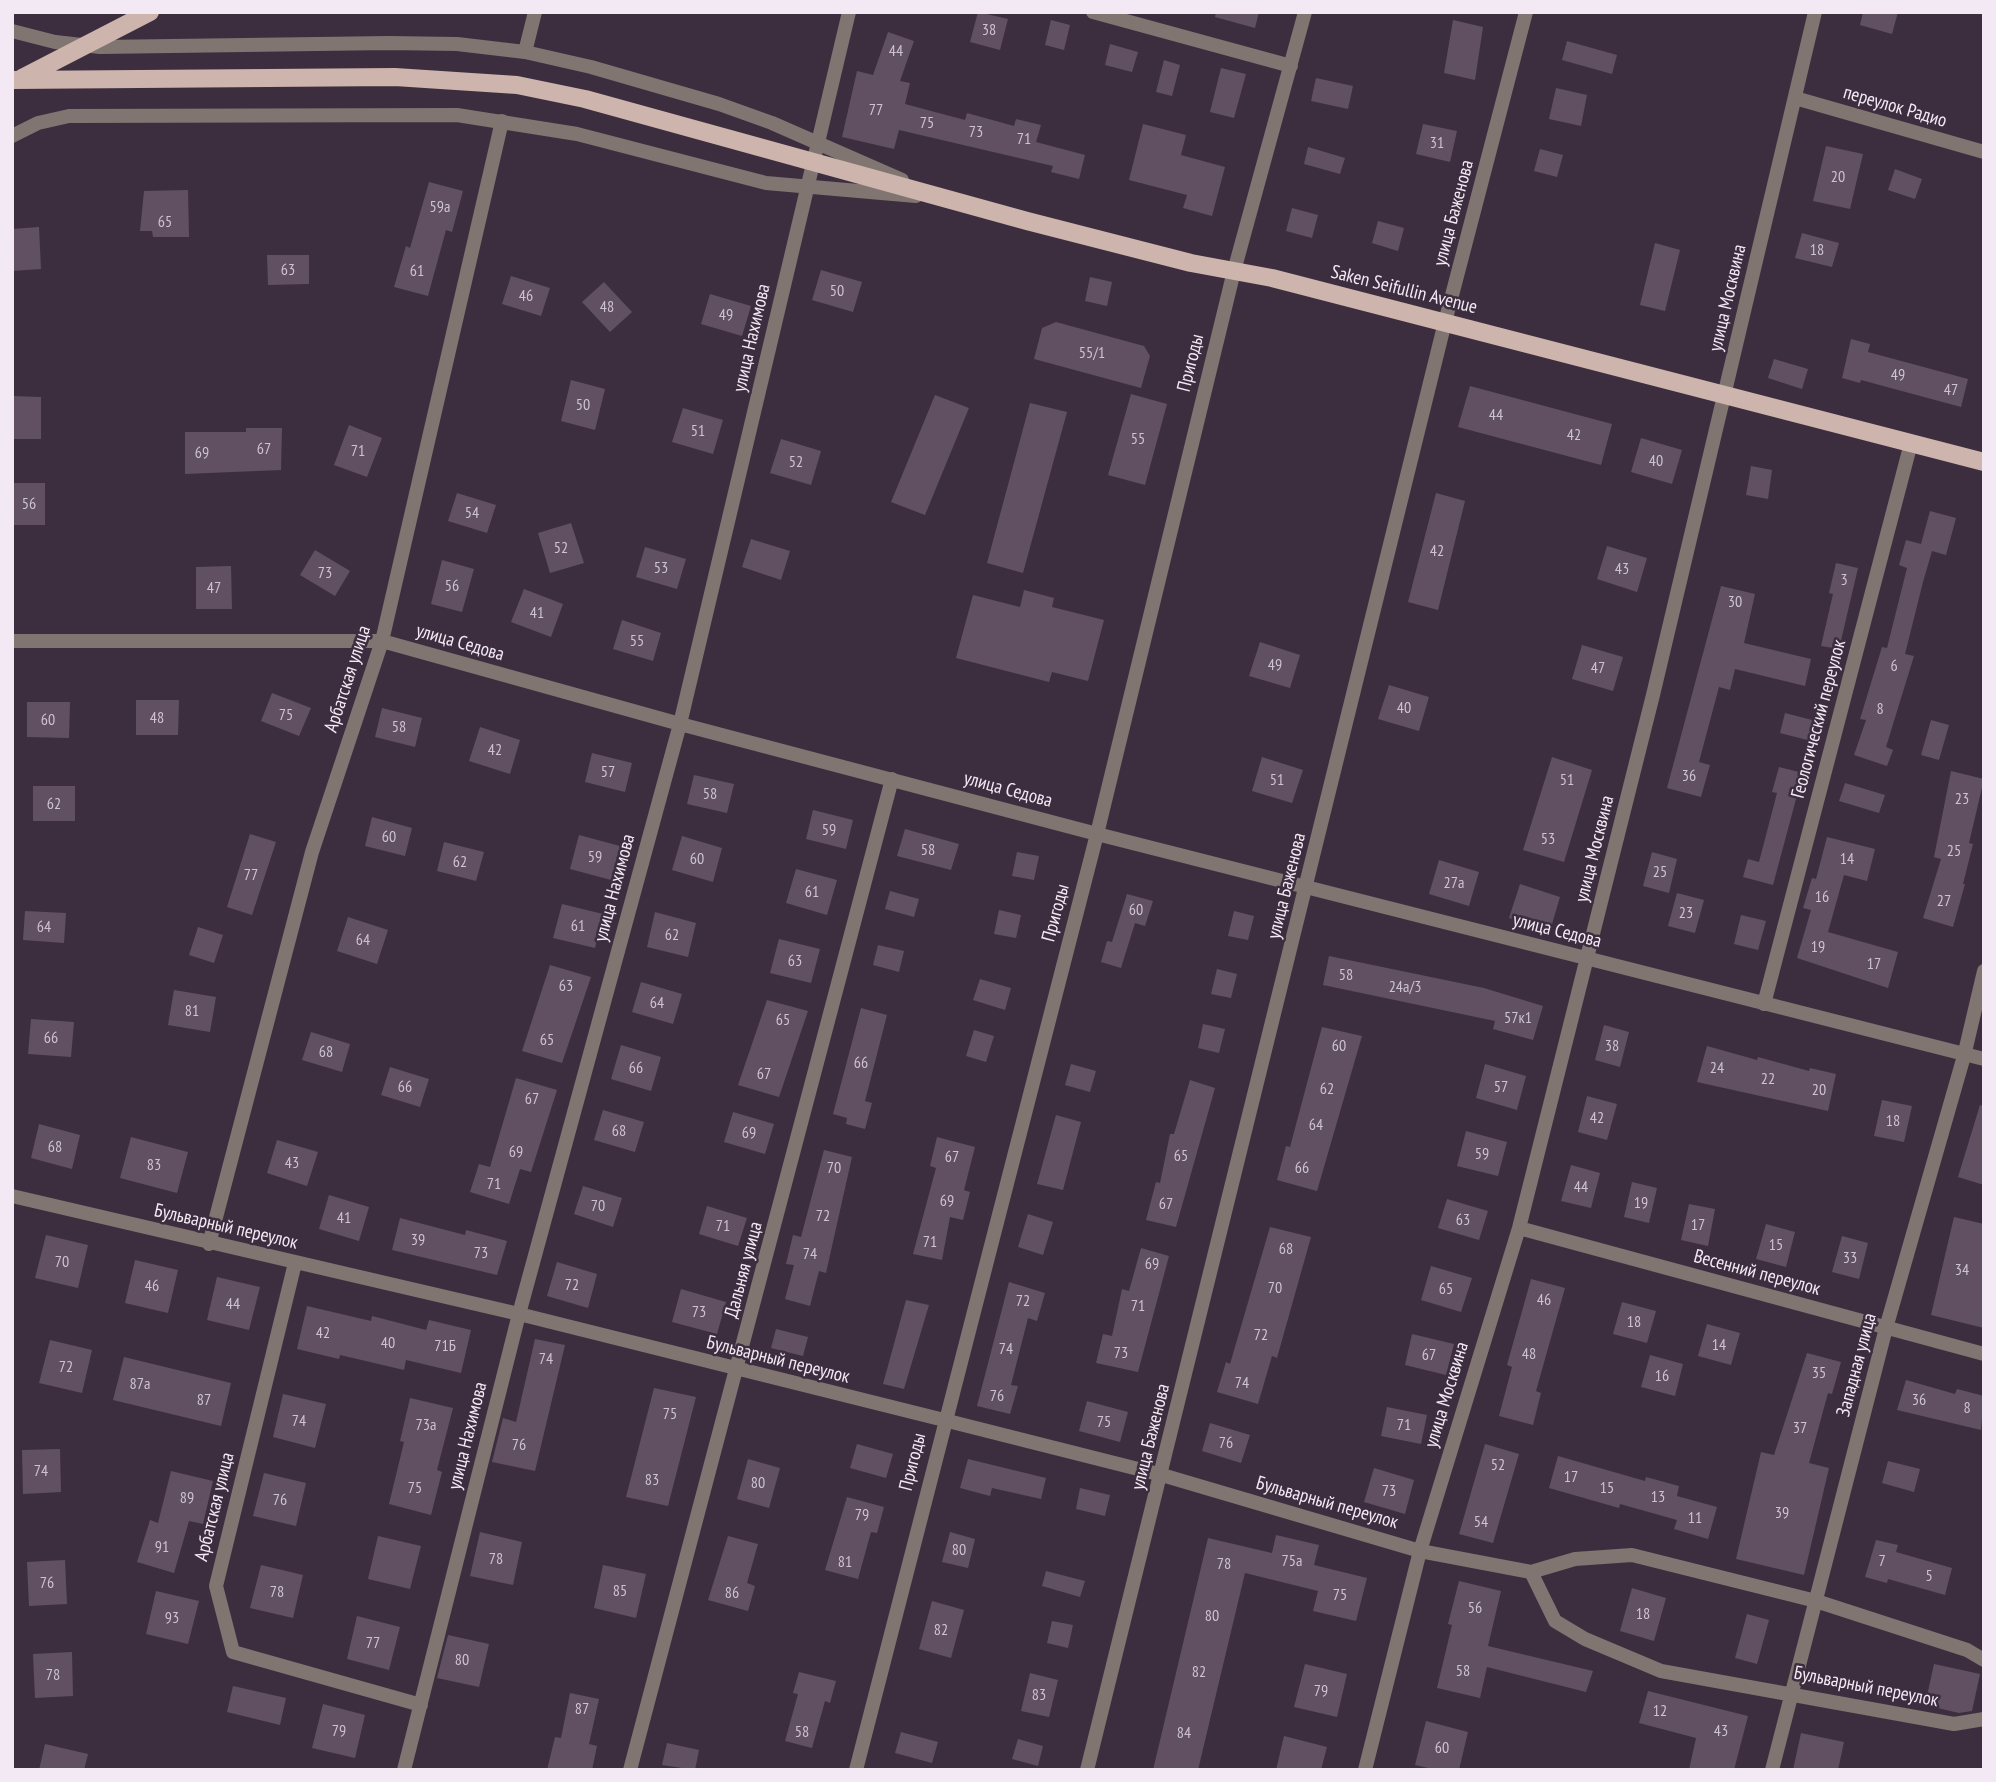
<!DOCTYPE html>
<html>
<head>
<meta charset="utf-8">
<style>
	body { margin:0 }
	#map { position:relative; width:1996px; height:1782px; overflow:hidden; background:#3d2e3f; font-family:"PT Sans Narrow",sans-serif }
	canvas { display:block }
	.frame { position:absolute; inset:0; border:14px solid #f3e9f4; pointer-events:none }
</style>
</head>
<body>
<div id="map">
<canvas width="1996" height="1782"></canvas>
<div class="frame"></div>
</div>
<script>
const g = document.querySelector('canvas').getContext('2d');
g.lineJoin = 'round';
function fill(path, color) {
  g.fillStyle = color;
  g.fill(path, 'evenodd');
}
function poly(rows) {
  const path = new Path2D();
  for (const r of rows) {
    path.moveTo(r[0], r[1]);
    for (let i = 2; i < r.length; i += 2) path.lineTo(r[i], r[i + 1]);
  }
  return path;
}
function trace(path, color, width, dash) {
  g.strokeStyle = color;
  g.lineWidth = width;
  g.lineCap = dash ? 'butt' : 'round';
  g.setLineDash(dash || []);
  g.stroke(path);
}
function write(font, color, halo, rows, align = 'center') {
  g.font = font + ' "PT Sans Narrow",sans-serif';
  g.lineWidth = 5;
  g.setLineDash([]);
  g.textBaseline = 'middle';
  g.strokeStyle = halo;
  g.fillStyle = color;
  for (const [text, x, y, turn = 0] of rows) {
    g.save();
    g.translate(x, y);
    g.rotate((+turn || 0) * Math.PI / 180);
    g.textAlign = isNaN(turn) ? turn : align;
    if (halo) g.strokeText(text, 0, 0);
    g.fillText(text, 0, 0);
    g.restore();
  }
}
fill(poly([
	[978,12,1008,19,1000,50,970,42],
	[1216,12,1259,12,1255,28,1215,17],
	[1863,12,1898,12,1892,34,1860,25],
	[1051,20,1070,25,1064,50,1045,45],
	[1453,20,1483,27,1475,80,1444,73],
	[888,32,914,41,900,81,910,83,905,104,965,120,967,113,1014,126,1016,119,1041,125,1036,142,1085,155,1079,179,1051,172,1053,166,899,130,894,149,842,137,857,71,873,75],
	[1567,41,1617,55,1612,74,1562,60],
	[1110,44,1138,52,1132,72,1105,65],
	[1164,60,1180,65,1172,96,1156,92],
	[1221,68,1246,74,1234,118,1210,112],
	[1316,78,1353,86,1348,109,1311,101],
	[1556,88,1587,95,1581,126,1549,119],
	[1143,124,1186,135,1181,155,1225,167,1212,216,1183,208,1187,195,1129,180],
	[1423,124,1457,131,1450,162,1416,154],
	[1826,146,1863,154,1850,209,1813,201],
	[1308,147,1345,158,1340,174,1304,164],
	[1540,149,1563,155,1557,177,1534,171],
	[1895,169,1922,179,1915,199,1888,190],
	[429,182,463,191,452,232,446,230,428,296,394,287,406,246,410,248],
	[188,190,189,237,153,237,152,231,140,231,144,191],
	[1292,208,1318,215,1312,238,1286,231],
	[1378,221,1404,228,1398,251,1372,243],
	[39,227,41,269,12,271,12,229],
	[1802,233,1839,243,1832,267,1795,258],
	[1655,243,1680,250,1665,311,1640,305],
	[267,255,309,255,309,284,268,285],
	[821,270,862,282,853,312,812,300],
	[511,276,550,288,541,316,502,304],
	[1090,277,1112,282,1107,306,1085,301],
	[604,282,632,312,610,332,582,302],
	[710,294,751,306,742,336,701,324],
	[1056,322,1144,346,1150,356,1141,388,1034,359,1042,328],
	[1851,339,1870,344,1868,352,1968,379,1961,407,1861,380,1860,383,1842,378],
	[1774,359,1808,369,1802,389,1768,378],
	[571,380,605,389,595,430,561,421],
	[1470,386,1612,424,1601,465,1458,427],
	[1131,394,1167,404,1145,485,1108,475],
	[935,395,969,408,925,515,891,502],
	[12,396,41,397,41,439,12,439],
	[1030,403,1067,412,1023,573,987,563],
	[683,408,723,420,713,454,672,442],
	[349,425,382,438,367,477,334,465],
	[246,428,282,428,281,470,185,474,185,432,246,432],
	[1641,438,1682,450,1672,484,1631,472],
	[781,439,821,451,811,485,770,473],
	[1751,466,1772,470,1768,499,1746,495],
	[12,483,45,483,45,525,12,525],
	[457,493,496,505,487,533,448,521],
	[1436,493,1465,501,1438,610,1408,602],
	[1930,511,1956,518,1946,555,1932,551,1923,582,1905,654,1914,656,1886,747,1893,750,1887,766,1854,755,1866,720,1860,719,1882,647,1887,648,1907,568,1899,565,1906,540,1921,544],
	[571,523,584,563,550,573,538,533],
	[751,539,790,551,781,580,742,567],
	[1607,546,1647,558,1637,592,1597,579],
	[645,547,686,559,677,589,636,577],
	[315,550,350,571,335,596,300,575],
	[442,560,474,569,462,612,431,604],
	[1836,563,1858,568,1839,649,1821,646,1833,594,1829,593],
	[231,566,232,609,196,609,196,567],
	[1721,586,1755,594,1744,643,1811,659,1805,686,1735,669,1730,690,1719,687,1699,762,1710,765,1701,797,1667,788],
	[524,589,563,604,551,637,511,622],
	[1024,590,1054,598,1052,607,1104,620,1088,681,1052,672,1049,682,956,658,973,595,1020,607],
	[622,620,661,633,653,661,613,649],
	[1260,642,1300,655,1290,688,1249,676],
	[1582,645,1623,657,1613,691,1572,679],
	[1389,685,1429,697,1419,731,1378,719],
	[272,693,311,708,299,736,261,721],
	[136,700,179,700,178,735,136,735],
	[27,702,70,702,69,738,27,737],
	[382,708,422,718,415,747,375,737],
	[1785,713,1816,721,1811,741,1780,733],
	[1931,720,1949,725,1939,760,1921,755],
	[480,727,520,740,510,774,469,761],
	[592,753,632,763,625,792,585,782],
	[1262,757,1303,770,1292,803,1252,791],
	[1552,757,1592,770,1564,862,1523,850],
	[1779,767,1803,773,1773,885,1743,877,1748,859,1759,862,1777,793,1772,792],
	[1951,771,1984,779,1969,843,1973,844,1963,884,1965,884,1953,927,1923,918,1941,859,1934,857],
	[694,775,734,784,727,813,687,804],
	[1845,783,1885,795,1879,813,1839,801],
	[33,786,75,786,75,821,33,821],
	[813,810,853,820,846,849,806,839],
	[372,817,412,828,405,856,365,846],
	[905,829,959,844,951,870,897,856],
	[250,834,276,842,252,915,227,907],
	[579,835,620,846,611,880,570,869],
	[682,836,722,848,713,882,672,870],
	[1827,837,1875,849,1867,881,1844,875,1828,932,1898,952,1888,988,1797,958,1811,910,1803,908,1812,878,1816,879],
	[444,842,484,852,476,881,437,871],
	[1017,852,1039,856,1034,880,1012,876],
	[1652,852,1677,859,1669,893,1643,886],
	[1439,860,1479,872,1469,906,1429,894],
	[796,869,837,880,827,915,786,903],
	[1520,884,1560,897,1550,931,1509,918],
	[890,891,919,899,914,917,885,909],
	[1677,893,1704,900,1695,933,1668,926],
	[1127,894,1153,901,1145,926,1135,923,1121,968,1101,962,1107,941,1112,942],
	[562,904,603,914,595,948,553,938],
	[999,910,1021,915,1016,938,994,934],
	[25,911,66,913,64,943,23,940],
	[1234,911,1254,916,1248,940,1228,936],
	[655,912,696,923,688,957,647,947],
	[1741,915,1766,921,1758,950,1734,944],
	[348,917,388,930,377,964,337,951],
	[198,927,223,935,214,963,189,955],
	[779,939,820,949,811,983,770,973],
	[878,945,904,951,899,972,873,965],
	[1329,956,1484,988,1543,1006,1533,1040,1493,1029,1495,1021,1323,985],
	[550,965,591,977,562,1063,522,1051],
	[1217,969,1237,974,1231,998,1211,994],
	[980,979,1011,988,1005,1010,973,1000],
	[641,982,682,994,673,1024,632,1012],
	[174,990,216,997,210,1032,168,1025],
	[767,1000,808,1011,779,1097,738,1085],
	[861,1008,887,1015,865,1101,872,1103,865,1129,846,1124,847,1118,833,1114],
	[31,1019,74,1022,71,1057,28,1054],
	[1203,1024,1225,1029,1219,1053,1198,1048],
	[1604,1025,1629,1032,1620,1067,1595,1060],
	[1322,1027,1362,1036,1317,1191,1277,1180,1286,1146,1290,1147],
	[974,1030,994,1036,986,1062,966,1056],
	[311,1032,350,1044,342,1072,302,1060],
	[621,1045,661,1057,651,1091,611,1079],
	[1707,1046,1757,1060,1758,1057,1809,1071,1810,1068,1836,1074,1828,1111,1697,1082],
	[1071,1064,1096,1071,1090,1092,1065,1085],
	[1485,1064,1526,1076,1517,1110,1476,1098],
	[390,1067,429,1079,420,1107,381,1095],
	[516,1078,557,1090,531,1172,520,1169,509,1204,470,1192,479,1164,490,1167],
	[1190,1080,1215,1088,1176,1227,1146,1220,1156,1182,1160,1183,1170,1134,1174,1134],
	[1587,1096,1617,1104,1607,1140,1578,1132],
	[1882,1100,1912,1106,1904,1142,1874,1136],
	[1980,1105,1984,1106,1984,1185,1958,1177],
	[603,1110,644,1122,635,1152,594,1140],
	[733,1112,774,1124,765,1154,724,1142],
	[1056,1115,1081,1122,1063,1190,1037,1184],
	[39,1124,80,1135,72,1169,31,1158],
	[1466,1131,1507,1142,1498,1176,1457,1166],
	[131,1137,188,1152,177,1193,120,1178],
	[937,1137,975,1147,964,1190,970,1192,963,1220,950,1217,942,1260,913,1254,936,1168,930,1166],
	[277,1140,318,1152,307,1186,267,1173],
	[824,1150,852,1157,826,1273,819,1271,810,1306,785,1299,794,1265,786,1264,793,1235,801,1237],
	[1571,1165,1600,1173,1591,1208,1561,1201],
	[1632,1182,1657,1188,1649,1223,1624,1217],
	[583,1186,622,1198,613,1227,574,1214],
	[329,1195,369,1207,359,1241,319,1229],
	[1447,1199,1488,1211,1479,1240,1438,1228],
	[1689,1204,1715,1209,1708,1246,1681,1240],
	[707,1206,747,1218,738,1246,699,1234],
	[1028,1214,1053,1222,1043,1255,1018,1247],
	[1954,1217,1984,1224,1984,1328,1931,1315],
	[400,1218,465,1235,466,1230,507,1241,497,1275,392,1250],
	[1766,1224,1795,1232,1786,1267,1756,1259],
	[1270,1227,1311,1237,1277,1358,1272,1356,1258,1404,1217,1392,1226,1362,1230,1364],
	[46,1235,88,1245,78,1288,35,1278],
	[1842,1236,1868,1243,1859,1279,1832,1272],
	[1141,1248,1169,1256,1138,1372,1096,1363,1103,1334,1112,1336,1122,1289,1129,1291],
	[135,1260,178,1270,168,1313,125,1303],
	[557,1262,597,1274,588,1308,547,1296],
	[1431,1266,1472,1278,1461,1312,1421,1300],
	[217,1277,260,1287,249,1330,207,1320],
	[1531,1279,1565,1288,1536,1391,1541,1393,1533,1425,1499,1416,1512,1367,1507,1365],
	[1009,1282,1045,1293,1037,1321,1028,1318,1011,1385,1018,1386,1010,1414,977,1406],
	[681,1289,726,1302,717,1334,672,1322],
	[906,1300,929,1305,904,1389,883,1384],
	[1622,1302,1656,1311,1647,1343,1613,1334],
	[307,1306,371,1321,372,1316,426,1330,429,1320,471,1330,461,1373,406,1360,404,1370,340,1355,339,1359,297,1349],
	[1707,1324,1740,1333,1731,1365,1698,1356],
	[776,1329,808,1337,803,1356,771,1348],
	[1412,1334,1454,1344,1446,1375,1405,1365],
	[535,1339,565,1345,535,1471,492,1462,503,1418,516,1422],
	[50,1340,92,1350,82,1393,39,1383],
	[1807,1353,1841,1362,1832,1394,1828,1393,1809,1463,1829,1468,1804,1575,1736,1559,1761,1452,1774,1455],
	[1650,1355,1683,1364,1675,1396,1641,1387],
	[124,1357,231,1383,221,1426,113,1400],
	[1906,1380,1955,1394,1957,1389,1984,1396,1981,1430,1897,1410],
	[654,1388,696,1397,668,1506,626,1497],
	[283,1394,326,1404,315,1448,273,1437],
	[410,1398,453,1408,437,1470,442,1472,431,1515,389,1504,404,1442,400,1441],
	[1087,1401,1128,1412,1120,1442,1079,1431],
	[1387,1407,1427,1415,1421,1444,1381,1436],
	[1210,1423,1250,1435,1241,1463,1202,1451],
	[857,1444,893,1454,886,1478,850,1468],
	[1485,1444,1519,1454,1493,1543,1459,1534],
	[60,1449,61,1492,23,1494,22,1450],
	[1558,1456,1645,1481,1646,1477,1679,1486,1677,1496,1717,1507,1708,1539,1674,1529,1677,1520,1620,1504,1619,1508,1549,1488],
	[748,1459,780,1468,769,1508,737,1499],
	[968,1459,1046,1478,1041,1499,992,1488,990,1496,960,1488],
	[1888,1461,1920,1469,1914,1492,1882,1483],
	[1374,1468,1414,1480,1405,1514,1364,1502],
	[171,1471,213,1481,203,1524,189,1521,174,1573,137,1562,150,1520,158,1523],
	[264,1473,306,1483,296,1526,253,1516],
	[1080,1488,1110,1495,1105,1516,1076,1509],
	[847,1497,884,1507,877,1533,871,1532,858,1579,825,1570],
	[480,1532,522,1542,513,1585,470,1576],
	[950,1532,975,1539,968,1568,942,1562],
	[1276,1535,1319,1545,1314,1565,1367,1578,1356,1621,1313,1611,1318,1591,1245,1573,1198,1770,1153,1770,1208,1538,1272,1553],
	[378,1536,421,1546,410,1589,368,1579],
	[728,1536,758,1544,747,1583,755,1586,748,1611,708,1600],
	[1876,1540,1898,1545,1896,1552,1952,1568,1945,1595,1888,1579,1887,1583,1865,1577],
	[65,1560,67,1604,29,1606,27,1562],
	[261,1565,303,1575,293,1618,250,1608],
	[603,1565,646,1574,636,1618,594,1608],
	[1046,1571,1085,1581,1080,1597,1042,1586],
	[1459,1581,1501,1591,1488,1646,1593,1671,1586,1692,1487,1667,1480,1698,1437,1688,1452,1625,1448,1624],
	[1632,1588,1666,1598,1654,1641,1620,1631],
	[156,1591,199,1601,188,1644,146,1634],
	[932,1601,964,1610,951,1658,919,1649],
	[1747,1614,1769,1620,1757,1664,1735,1658],
	[357,1616,400,1627,389,1670,347,1659],
	[1052,1621,1073,1625,1068,1648,1047,1643],
	[448,1635,489,1644,479,1687,437,1678],
	[72,1652,73,1696,35,1698,33,1654],
	[1305,1664,1347,1674,1337,1717,1294,1707],
	[1934,1664,1980,1674,1972,1711,1959,1713,1925,1705],
	[799,1672,836,1681,830,1703,825,1701,812,1748,785,1741,798,1694,793,1693],
	[1030,1673,1058,1680,1049,1717,1021,1711],
	[233,1686,286,1698,280,1725,227,1712],
	[1648,1691,1748,1716,1734,1770,1689,1770,1696,1738,1639,1723],
	[570,1693,599,1699,589,1744,597,1746,592,1770,547,1770,555,1737,561,1738],
	[323,1704,365,1715,355,1758,312,1748],
	[1426,1721,1468,1732,1459,1770,1437,1770,1415,1765],
	[901,1732,938,1742,932,1763,895,1753],
	[1801,1733,1844,1742,1838,1770,1793,1770],
	[1284,1736,1327,1747,1321,1770,1276,1770],
	[1018,1739,1043,1746,1038,1766,1012,1759],
	[667,1743,699,1750,695,1770,662,1765],
	[45,1744,88,1754,84,1770,39,1770]
]), '#605062');
trace(poly([
	[1093,12,1291,66],
	[525,52,535,12],
	[1795,98,1984,152],
	[1445,322,1526,12],
	[12,641,382,641,680,724,1097,834,1984,1059],
	[1764,1004,1911,443],
	[12,1196,519,1314,944,1420,1162,1475,1420,1551,1531,1572,1575,1559,1632,1555,1816,1601,1967,1650,1984,1660],
	[1519,1228,1984,1354],
	[209,1244,312,852,382,641,502,121],
	[295,1263,216,1586,233,1652,421,1705],
	[1531,1572,1555,1621,1585,1639,1661,1671,1954,1724,1984,1719],
	[404,1770,519,1314,680,724,849,12],
	[630,1770,892,779],
	[856,1770,1097,834,1234,271,1305,12],
	[1365,1770,1420,1551,1519,1228,1653,695,1815,12],
	[1772,1770,1886,1328,1964,1056,1984,971]
]), '#817571', 14);
trace(poly([
	[12,31,55,42,100,47,389,43,457,44,525,52,591,67,719,104,772,123,902,180],
	[12,136,38,123,69,116,457,115,577,134,766,183,916,196],
	[1087,1770,1445,322]
]), '#817571', 14);
trace(poly([
	[22,78,150,12],
	[12,80,395,77,517,85,585,99,1027,221,1191,263,1272,278,1984,462]
]), '#cdb4ad', 18);
write('16px', '#cec3d0', null, [
	["38",989,30],
	["44",896,51],
	["77",876,110],
	["75",927,123],
	["73",976,132],
	["71",1024,139],
	["31",1437,143],
	["20",1838,177],
	["59а",440,207],
	["65",165,222],
	["18",1817,250],
	["63",288,270],
	["61",417,271],
	["50",837,291],
	["46",526,296],
	["48",607,307],
	["49",726,315],
	["55/1",1092,353],
	["49",1898,375],
	["47",1951,390],
	["50",583,405],
	["44",1496,415],
	["51",698,431],
	["42",1574,435],
	["55",1138,439],
	["67",264,449],
	["71",358,451],
	["69",202,453],
	["40",1656,461],
	["52",796,462],
	["56",29,504],
	["54",472,513],
	["52",561,548],
	["42",1437,551],
	["53",661,568],
	["43",1622,569],
	["73",325,573],
	["3",1844,580],
	["56",452,586],
	["47",214,588],
	["30",1735,602],
	["41",537,613],
	["55",637,641],
	["49",1275,665],
	["6",1894,666],
	["47",1598,668],
	["40",1404,708],
	["8",1880,709],
	["75",286,715],
	["48",157,718],
	["60",48,720],
	["58",399,727],
	["42",495,750],
	["57",608,772],
	["36",1689,776],
	["51",1277,780],
	["51",1567,780],
	["58",710,794],
	["23",1962,799],
	["62",54,804],
	["59",829,830],
	["60",389,837],
	["53",1548,839],
	["58",928,850],
	["25",1954,851],
	["59",595,857],
	["60",697,859],
	["14",1847,859],
	["62",460,862],
	["25",1660,872],
	["77",251,875],
	["27а",1454,883],
	["61",812,892],
	["16",1822,897],
	["27",1944,901],
	["60",1136,910],
	["23",1686,913],
	["61",578,926],
	["64",44,927],
	["62",672,935],
	["64",363,940],
	["19",1818,947],
	["63",795,961],
	["17",1874,964],
	["58",1346,975],
	["63",566,986],
	["24а/3",1405,987],
	["64",657,1003],
	["81",192,1011],
	["57к1",1518,1018],
	["65",783,1020],
	["66",51,1038],
	["65",547,1040],
	["60",1339,1046],
	["38",1612,1046],
	["68",326,1052],
	["66",861,1063],
	["66",636,1068],
	["24",1717,1068],
	["67",764,1074],
	["22",1768,1079],
	["66",405,1087],
	["57",1501,1087],
	["62",1327,1089],
	["20",1819,1090],
	["67",532,1099],
	["42",1597,1118],
	["18",1893,1121],
	["64",1316,1125],
	["68",619,1131],
	["69",749,1133],
	["68",55,1147],
	["69",516,1152],
	["59",1482,1154],
	["65",1181,1156],
	["67",952,1157],
	["43",292,1163],
	["83",154,1165],
	["70",834,1168],
	["66",1302,1168],
	["71",494,1184],
	["44",1581,1187],
	["69",947,1201],
	["19",1641,1203],
	["67",1166,1204],
	["70",598,1206],
	["72",823,1216],
	["41",344,1218],
	["63",1463,1220],
	["17",1698,1225],
	["71",723,1226],
	["39",418,1240],
	["71",930,1242],
	["15",1776,1245],
	["68",1286,1249],
	["73",481,1253],
	["74",810,1254],
	["33",1850,1258],
	["70",62,1262],
	["69",1152,1264],
	["34",1962,1270],
	["72",572,1285],
	["46",152,1286],
	["70",1275,1288],
	["65",1446,1289],
	["46",1544,1300],
	["72",1023,1301],
	["44",233,1304],
	["71",1138,1306],
	["73",699,1312],
	["18",1634,1322],
	["42",323,1333],
	["72",1261,1335],
	["40",388,1343],
	["14",1719,1345],
	["71Б",445,1346],
	["74",1006,1349],
	["73",1121,1353],
	["48",1529,1354],
	["67",1429,1355],
	["74",546,1359],
	["72",66,1367],
	["35",1819,1373],
	["16",1662,1376],
	["74",1242,1383],
	["87а",140,1384],
	["76",997,1396],
	["87",204,1400],
	["36",1919,1400],
	["8",1967,1408],
	["75",670,1414],
	["74",299,1421],
	["75",1104,1422],
	["73а",426,1425],
	["71",1404,1425],
	["37",1800,1428],
	["76",1226,1443],
	["76",519,1445],
	["52",1498,1465],
	["74",41,1471],
	["17",1571,1477],
	["83",652,1480],
	["80",758,1483],
	["75",415,1488],
	["15",1607,1488],
	["73",1389,1491],
	["13",1658,1497],
	["89",187,1498],
	["76",280,1500],
	["39",1782,1513],
	["79",862,1515],
	["11",1695,1518],
	["54",1481,1522],
	["91",162,1547],
	["80",959,1550],
	["78",496,1559],
	["75а",1292,1561],
	["7",1882,1561],
	["81",845,1562],
	["78",1224,1564],
	["5",1929,1576],
	["76",47,1583],
	["85",620,1591],
	["78",277,1592],
	["86",732,1593],
	["75",1340,1595],
	["56",1475,1608],
	["18",1643,1614],
	["80",1212,1616],
	["93",172,1618],
	["82",941,1630],
	["77",373,1643],
	["80",462,1660],
	["58",1463,1671],
	["82",1199,1672],
	["78",53,1675],
	["79",1321,1691],
	["83",1039,1695],
	["87",582,1709],
	["12",1660,1711],
	["79",339,1731],
	["43",1721,1731],
	["58",802,1732],
	["84",1184,1733],
	["60",1442,1748]
]);
write('19px', '#f3e9f4', '#3d2e3f', [
	["переулок Радио",1895,107,16],
	["улица Баженова",1454,213,-75],
	["Saken Seifullin Avenue",1404,290,14],
	["улица Москвина",1728,298,-77],
	["улица Нахимова",752,338,-77],
	["Пригоды",1191,363,-76],
	["улица Седова",460,643,16],
	["Арбатская улица",348,679,-72],
	["Геологический переулок",1819,719,-75],
	["улица Седова",1008,790,15],
	["улица Москвина",1595,849,-76],
	["улица Баженова",1287,886,-76],
	["улица Нахимова",615,888,-75],
	["Пригоды",1056,913,-75],
	["улица Седова",1557,931,14],
	["Бульварный переулок",226,1227,13],
	["Дальняя улица",744,1270,-75],
	["Весенний переулок",1757,1273,15],
	["Бульварный переулок",778,1360,14],
	["Западная улица",1857,1365,-75],
	["улица Москвина",1447,1395,-73],
	["улица Нахимова",468,1436,-76],
	["улица Баженова",1151,1437,-76],
	["Пригоды",913,1462,-76],
	["Бульварный переулок",1327,1503,16],
	["Арбатская улица",215,1507,-76],
	["Бульварный переулок",1866,1687,11]
]);
</script>
</body>
</html>
